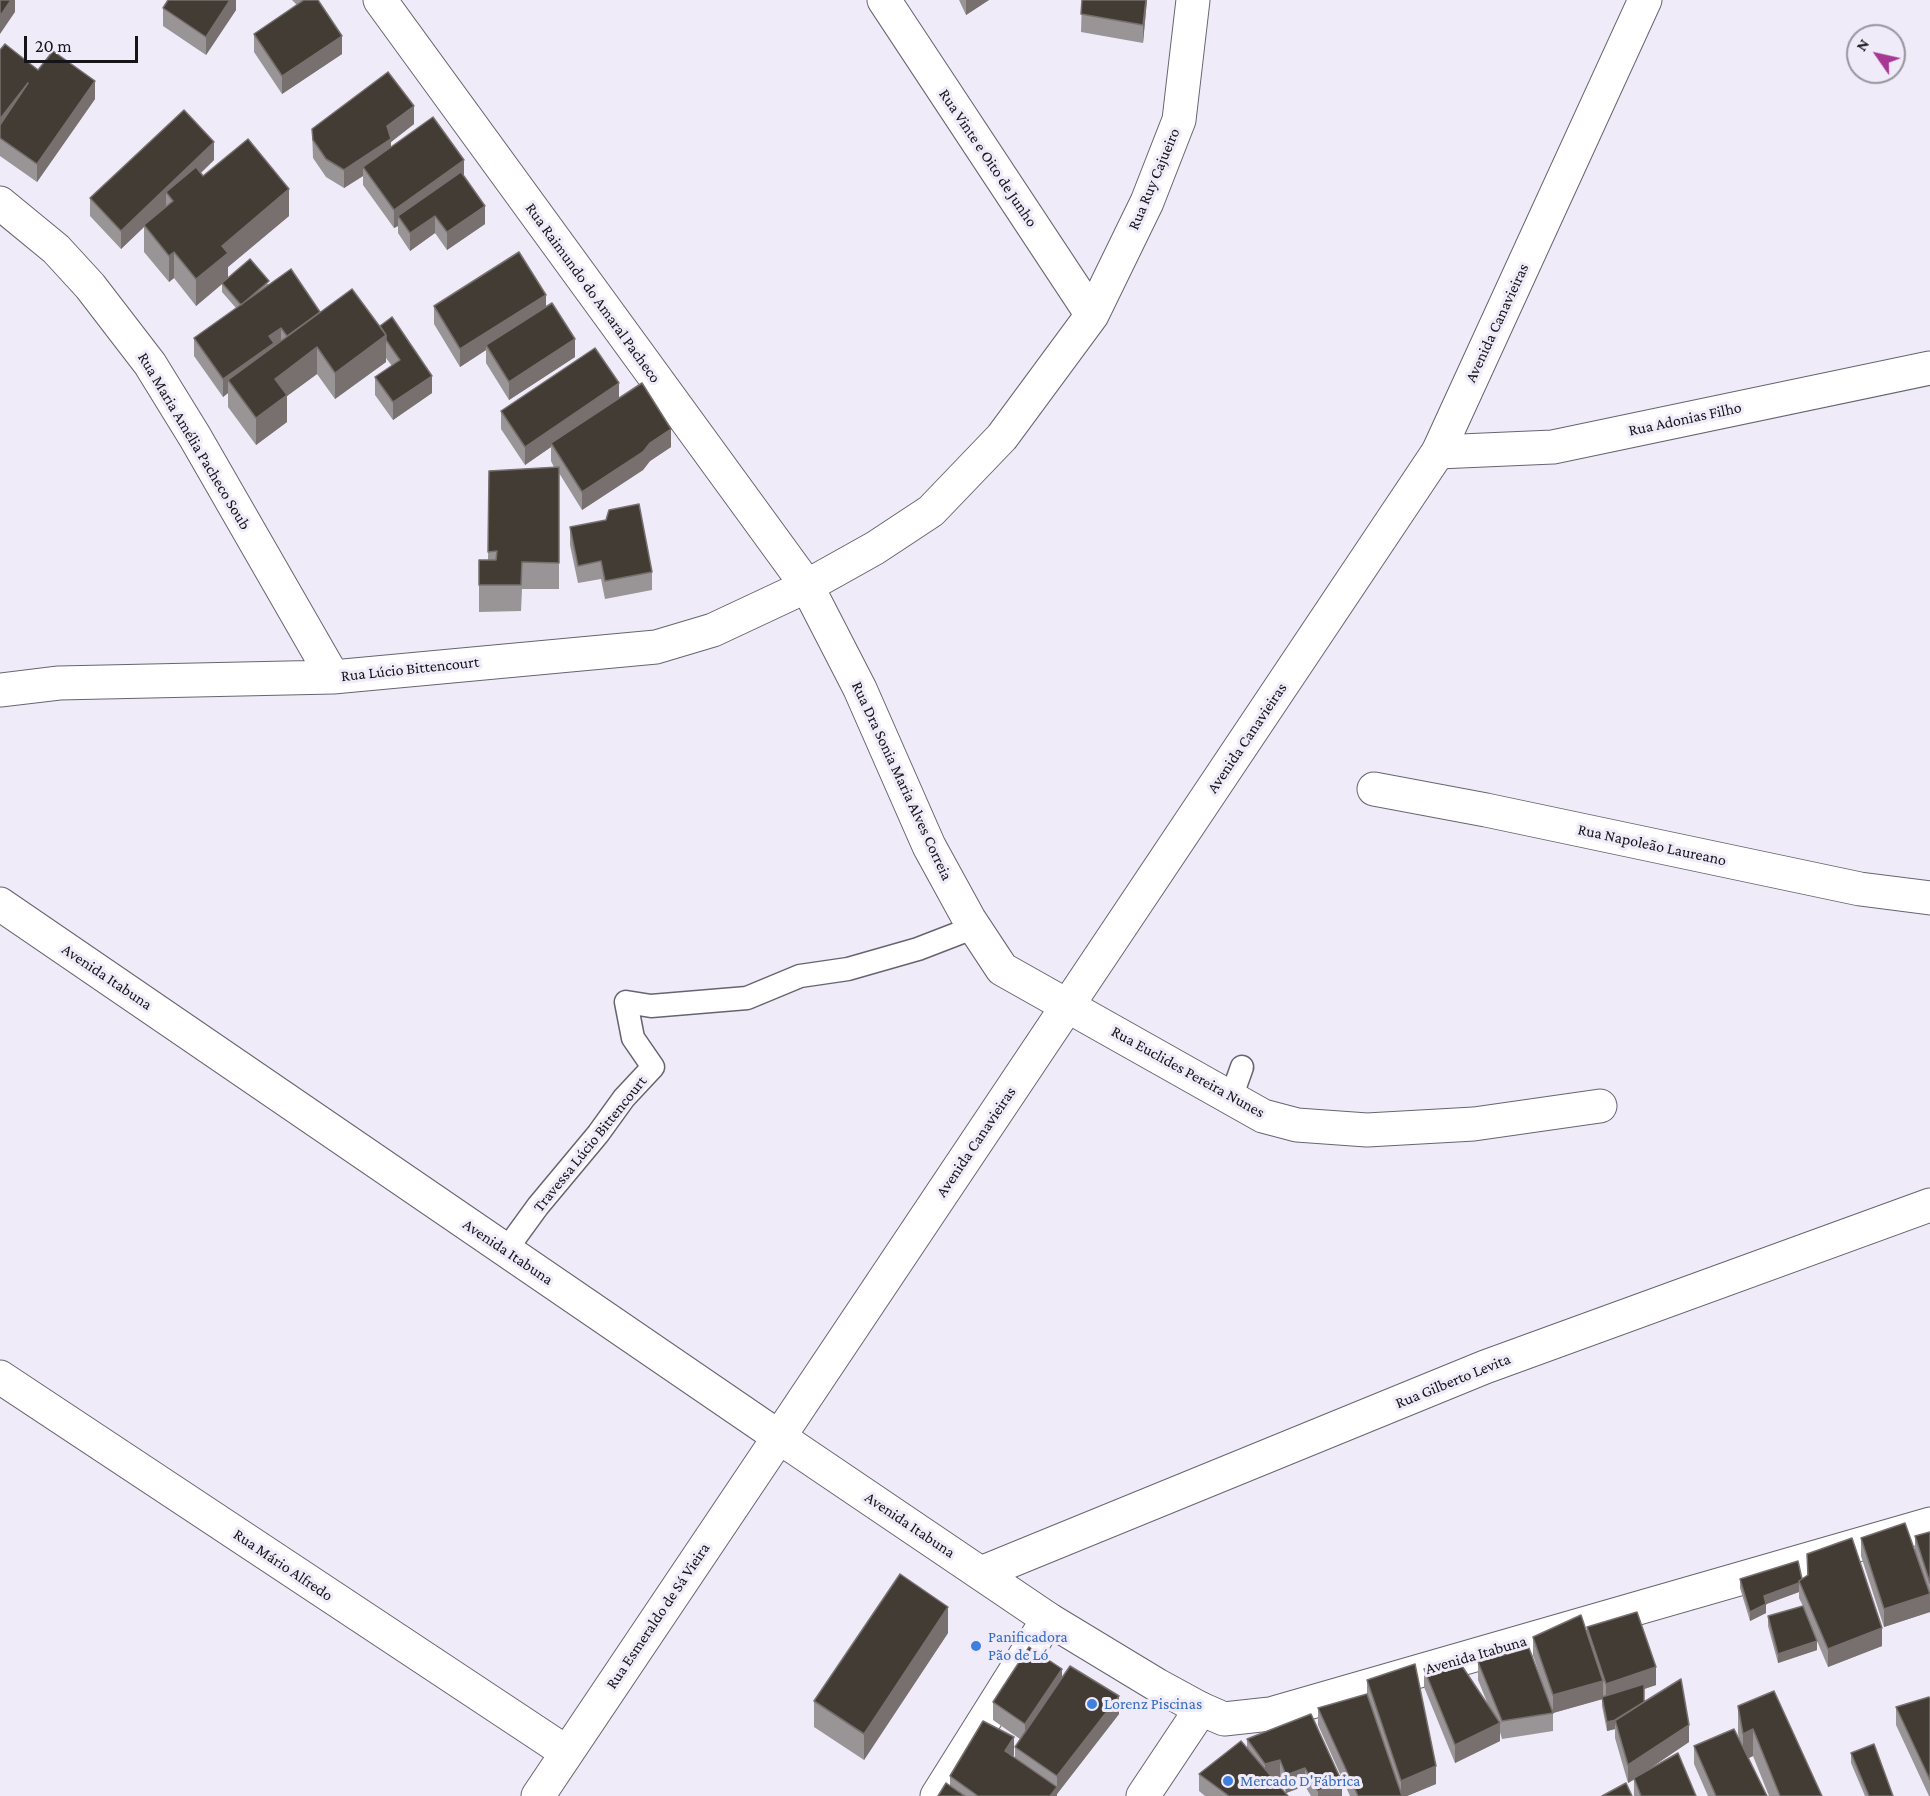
<!DOCTYPE html>
<html>
<head>
<meta charset="utf-8">
<style>
	body { margin:0 }
	#map { position:relative; width:1930px; height:1796px; overflow:hidden; background:#efebf8; font-family:"Crimson Pro",serif }
	canvas { display:block }
	.north { position:absolute; left:1846px; top:24px; width:60px; height:60px; box-sizing:border-box; background:#efebf8; border:2px solid #98959e; border-radius:50%; rotate:304deg; font-size:16px; font-weight:700; line-height:24px; text-align:center; color:#151418 }
	.north::after { content:''; display:block; margin:auto; width:21px; height:27px; background:#a73793; clip-path:polygon(50% 0,100% 100%,50% 72%,0 100%) }
	.scale { position:absolute; left:24px; top:36px; width:114px; height:27px; box-sizing:border-box; border:3px solid #151418; border-top:0; padding-left:8px; font-size:18px; line-height:21px; white-space:nowrap; color:#151418; -webkit-text-stroke:4px #efebf8; paint-order:stroke }
</style>
</head>
<body>
<div id="map">
<canvas width="1930" height="1796"></canvas>
<div class="north">N</div>
<div class="scale">20 m</div>
</div>
<script>
const g = document.querySelector('canvas').getContext('2d');
g.lineJoin = 'round';
function poly(rows) {
  const path = new Path2D();
  for (const r of rows) {
    path.moveTo(r[0], r[1]);
    for (let i = 2; i < r.length; i += 2) path.lineTo(r[i], r[i + 1]);
  }
  return path;
}
function trace(path, color, width, dash) {
  g.strokeStyle = color;
  g.lineWidth = width;
  g.lineCap = dash ? 'butt' : 'round';
  g.setLineDash(dash || []);
  g.stroke(path);
}
function fill(path, color) {
  g.fillStyle = color;
  g.fill(path, 'evenodd');
}
function write(font, color, halo, rows, align = 'center') {
  g.font = font + ' "Crimson Pro",serif';
  g.lineWidth = 6;
  g.setLineDash([]);
  g.textBaseline = 'middle';
  g.strokeStyle = halo;
  g.fillStyle = color;
  for (const [text, x, y, turn = 0] of rows) {
    g.save();
    g.translate(x, y);
    g.rotate((+turn || 0) * Math.PI / 180);
    g.textAlign = isNaN(turn) ? turn : align;
    if (halo) g.strokeText(text, 0, 0);
    g.fillText(text, 0, 0);
    g.restore();
  }
}
const service = poly([
	[1231,1098,1242,1067],
	[506,1250,538,1206,598,1134,624,1098,653,1067,633,1038,626,1002,651,1006,747,998,800,976,848,969,918,949,975,927]
]);
const minor = poly([
	[380,0,807,586,860,689,929,846,969,919,1002,969,1263,1116,1297,1125,1367,1130,1474,1124,1600,1106],
	[884,0,1092,315],
	[0,203,56,249,90,286,150,364,195,437,333,677],
	[1438,452,1553,447,1930,368],
	[0,690,59,683,333,677,656,647,713,630,807,586,875,548,931,511,1002,437,1092,315,1147,202,1179,120,1193,0],
	[1374,789,1486,810,1860,889,1930,898],
	[981,1573,1485,1367,1930,1205],
	[538,1796,779,1437],
	[937,1796,1048,1619],
	[1143,1796,1201,1709]
]);
const tertiary = poly([
	[0,1377,566,1752],
	[779,1437,1048,1619,1157,1685,1201,1709,1224,1719,1270,1714,1930,1524]
]);
const secondary = poly([
	[0,904,779,1437,1438,452,1645,0]
]);
trace(service, '#68646f', 25);
trace(minor, '#68646f', 35);
trace(tertiary, '#68646f', 35);
trace(secondary, '#68646f', 35);
trace(service, '#fff', 22);
trace(minor, '#fff', 33);
trace(tertiary, '#fff', 33);
trace(secondary, '#fff', 33);
fill(poly([
	[236,0,236,10,206,55,163,26,163,8],
	[292,0,318,0,342,54,282,94,254,52,254,34,297,5],
	[959,0,989,0,966,15],
	[1082,0,1147,0,1143,43,1081,32],
	[0,50,95,99,37,182,0,156],
	[414,124,391,142,391,147,464,176,485,224,447,250,435,233,410,251,398,233,398,226,394,228,363,185,363,176,344,188,326,177,313,158,312,129],
	[214,160,201,173,203,176,289,216,228,267,228,278,269,284,320,312,380,326,432,393,393,420,375,395,375,377,392,366,386,358,386,362,335,399,317,374,287,396,287,422,256,445,228,407,228,393,223,397,194,356,194,338,236,308,222,292,222,284,196,306,174,278,169,282,144,252,144,227,121,249,90,216,90,198],
	[434,306,546,307,575,357,509,400,486,363,486,350,460,367,434,324],
	[619,399,671,447,650,461,643,470,582,510,559,473,559,589,522,589,521,611,479,612,479,560,488,560,489,471,554,467,551,461,551,447,525,465,501,429,501,411],
	[570,527,652,572,652,590,605,599,601,579,578,583,570,545],
	[1930,1532,1930,1612,1884,1627,1861,1556,1861,1538,1915,1550,1915,1536],
	[1807,1554,1882,1646,1828,1667,1817,1641,1817,1650,1778,1663,1768,1626,1768,1616,1803,1606,1799,1598,1799,1592,1766,1604,1766,1613,1750,1621,1740,1588,1740,1579,1802,1579,1807,1575],
	[1587,1627,1656,1685,1644,1689,1644,1702,1689,1742,1652,1767,1696,1796,1634,1796,1634,1780,1628,1783,1615,1738,1615,1729,1607,1731,1602,1706,1602,1699,1553,1713,1553,1731,1502,1739,1500,1732,1500,1741,1455,1763,1424,1687,1424,1669,1489,1707,1478,1680,1478,1662,1550,1707,1533,1655,1533,1637,1587,1634],
	[948,1633,864,1760,814,1727,814,1701],
	[1062,1678,1119,1714,1057,1794,1057,1796,938,1796,950,1786,950,1776,1014,1755,1013,1757,1015,1758,1015,1747,1020,1739,993,1720,993,1702],
	[1367,1680,1436,1784,1407,1796,1350,1796,1318,1725,1318,1708,1367,1695],
	[1930,1698,1930,1796,1929,1796,1896,1725,1896,1707],
	[1738,1706,1822,1796,1769,1796,1753,1756,1748,1758,1767,1796,1708,1796,1694,1764,1694,1746,1739,1739,1738,1733],
	[1311,1714,1342,1796,1311,1796,1305,1786,1286,1793,1280,1778,1274,1779,1288,1796,1205,1796,1199,1791,1199,1774,1247,1748,1247,1739],
	[1851,1753,1893,1796,1865,1796,1851,1763]
]), '#999496');
fill(poly([
	[11,0,15,0,15,12,0,34,0,16],
	[230,0,236,0,236,10,206,55,206,37],
	[966,0,989,0,966,15],
	[1146,0,1147,0,1143,43,1143,25],
	[342,36,342,54,282,94,282,76],
	[95,81,95,99,37,182,37,164],
	[28,83,0,137,0,119],
	[414,106,414,124,391,142,391,157,363,167,363,176,344,188,344,170,387,126],
	[214,142,214,160,172,200,166,192,166,206,144,226,144,225,144,227,121,249,121,231],
	[464,160,464,178,398,216,398,226,394,228,394,210],
	[289,189,289,216,228,267,228,279,196,306,196,279,222,246],
	[485,206,485,224,447,250,447,232],
	[435,216,435,233,410,251,410,233],
	[174,252,174,278,169,282,169,256],
	[546,295,546,313,486,345,486,350,460,367,460,349],
	[281,328,281,346,228,380,228,393,223,397,223,379,269,336],
	[386,335,386,362,335,399,335,373],
	[575,339,575,357,509,400,509,382],
	[317,347,317,374,287,396,287,422,256,445,256,418,275,379],
	[432,376,432,393,393,420,393,402],
	[619,383,619,401,551,443,551,447,525,465,525,447],
	[671,429,671,447,650,461,643,470,582,510,582,492,650,443],
	[1799,1583,1799,1592,1764,1605,1764,1596],
	[1930,1594,1930,1612,1884,1627,1884,1609],
	[1766,1604,1766,1613,1750,1621,1750,1612],
	[948,1607,948,1633,864,1760,864,1734],
	[1882,1628,1882,1646,1828,1667,1828,1649],
	[1817,1641,1817,1650,1778,1663,1778,1654],
	[1656,1667,1656,1685,1606,1702,1606,1684],
	[1062,1669,1062,1687,1025,1742,1025,1724],
	[1603,1681,1603,1699,1553,1713,1553,1695],
	[1119,1696,1119,1714,1057,1794,1057,1776],
	[1644,1710,1615,1720,1615,1729,1607,1731,1607,1722],
	[1500,1723,1500,1741,1455,1763,1455,1745],
	[1689,1725,1689,1742,1628,1783,1628,1765],
	[1753,1729,1753,1756,1743,1761,1743,1734],
	[1014,1737,1014,1755,1005,1769,1005,1751],
	[1280,1760,1280,1778,1265,1782,1265,1764],
	[1436,1766,1436,1784,1407,1796,1401,1796,1401,1781],
	[1305,1768,1305,1786,1286,1793,1286,1775],
	[1342,1782,1342,1796,1318,1796,1318,1791],
	[1057,1787,1057,1796,1050,1796]
]), '#77706f');
const building = poly([
	[0,0,11,0,0,16,0,0],
	[168,0,230,0,206,37,163,8,168,0],
	[304,0,318,0,342,36,282,76,254,34,304,0],
	[1082,0,1146,0,1143,25,1081,14,1082,0],
	[5,44,38,70,53,51,95,81,37,164,0,138,0,125,28,83,0,119,0,50,5,44],
	[388,72,414,106,387,126,391,139,344,170,326,159,313,140,312,129,388,72],
	[184,110,214,142,121,231,90,198,184,110],
	[433,117,464,160,394,210,363,167,433,117],
	[248,139,289,189,222,246,228,253,196,279,174,252,169,256,144,225,173,201,166,192,196,167,203,176,248,139],
	[461,172,485,206,447,232,435,216,410,233,398,216,461,172],
	[519,252,546,295,460,349,434,306,519,252],
	[250,259,269,281,241,305,222,283,250,259],
	[291,269,320,312,287,336,281,328,269,336,274,343,223,379,194,338,291,269],
	[352,289,386,335,335,373,317,347,275,379,287,395,256,418,228,380,352,289],
	[552,303,575,339,509,382,486,345,552,303],
	[392,317,432,376,393,402,375,377,400,360,386,340,386,335,380,326,392,317],
	[595,348,619,383,525,447,501,411,595,348],
	[642,383,671,429,650,443,643,452,582,492,551,443,642,383],
	[559,467,559,563,522,562,521,585,479,585,479,560,496,560,497,551,488,552,489,471,559,467],
	[639,504,652,572,605,581,601,561,578,566,570,527,606,520,609,510,639,504],
	[1905,1523,1930,1594,1884,1609,1861,1538,1905,1523],
	[1930,1532,1930,1583,1915,1536,1930,1532],
	[1852,1538,1882,1628,1828,1649,1799,1581,1808,1575,1807,1554,1852,1538],
	[1798,1561,1802,1579,1799,1581,1799,1583,1764,1596,1766,1604,1750,1612,1740,1579,1798,1561],
	[900,1574,948,1607,864,1734,814,1701,900,1574],
	[1803,1606,1817,1641,1778,1654,1768,1616,1803,1606],
	[1637,1612,1656,1667,1606,1684,1587,1627,1637,1612],
	[1581,1615,1603,1681,1553,1695,1533,1637,1581,1615],
	[1029,1647,1062,1669,1025,1724,993,1702,1029,1647],
	[1529,1648,1553,1713,1502,1721,1478,1662,1529,1648],
	[1460,1663,1500,1723,1455,1745,1424,1669,1460,1663],
	[1415,1664,1436,1766,1401,1781,1367,1680,1415,1664],
	[1070,1666,1119,1696,1057,1776,1015,1747,1070,1666],
	[1681,1679,1689,1725,1628,1765,1615,1720,1681,1679],
	[1644,1684,1644,1702,1616,1720,1607,1722,1602,1697,1644,1684],
	[1774,1691,1822,1796,1780,1796,1753,1729,1743,1734,1738,1706,1774,1691],
	[1367,1694,1402,1796,1358,1796,1318,1708,1367,1694],
	[1929,1697,1930,1698,1930,1780,1896,1707,1929,1697],
	[1311,1714,1342,1782,1318,1791,1305,1768,1286,1775,1280,1760,1265,1764,1247,1739,1311,1714],
	[983,1721,1014,1737,1005,1751,1057,1787,1050,1796,978,1796,950,1776,983,1721],
	[1734,1729,1767,1796,1716,1796,1694,1746,1734,1729],
	[1241,1741,1288,1796,1229,1796,1199,1774,1241,1741],
	[1874,1744,1893,1796,1869,1796,1851,1753,1874,1744],
	[1678,1753,1696,1796,1641,1796,1634,1778,1678,1753],
	[946,1783,965,1796,938,1796,946,1783],
	[1626,1783,1632,1796,1602,1796,1626,1783]
]);
fill(building, '#433c34');
trace(building, '#77706f', 1.5);
for (const [x, y, r, color] of [
	[976,1646,6,"#3f7fe0"],
	[1092,1704,6,"#3f7fe0"],
	[1228,1781,6,"#3f7fe0"]
]) {
  const dot = new Path2D();
  dot.arc(x, y, r, 0, 2 * Math.PI);
  g.fillStyle = color;
  g.fill(dot);
  trace(dot, '#efebf8', 2);
}
write('16px', '#151418', '#efebf8', [
	["Rua Vinte e Oito de Junho",988,158,56],
	["Rua Ruy Cajueiro",1154,179,-67],
	["Rua Raimundo do Amaral Pacheco",593,293,54],
	["Avenida Canavieiras",1497,323,-65],
	["Rua Adonias Filho",1685,419,-12],
	["Rua Maria Amélia Pacheco Soub",194,441,59],
	["Rua Lúcio Bittencourt",410,669,-6],
	["Avenida Canavieiras",1247,738,-56],
	["Rua Dra Sonia Maria Alves Correia",902,781,65],
	["Rua Napoleão Laureano",1652,845,12],
	["Avenida Itabuna",107,977,34],
	["Rua Euclides Pereira Nunes",1188,1072,29],
	["Avenida Canavieiras",976,1142,-56],
	["Travessa Lúcio Bittencourt",590,1144,-51],
	["Avenida Itabuna",508,1252,34],
	["Rua Gilberto Levita",1453,1381,-22],
	["Avenida Itabuna",910,1525,34],
	["Rua Mário Alfredo",283,1565,34],
	["Rua Esmeraldo de Sá Vieira",658,1616,-56],
	["Avenida Itabuna",1476,1655,-16]
]);
write('16px', '#366cbe', '#efebf8', [
	["Panificadora",988,1637],
	["Pão de Ló",988,1655],
	["Lorenz Piscinas",1104,1704],
	["Mercado D'Fábrica",1240,1781]
], 'left');
</script>
</body>
</html>
